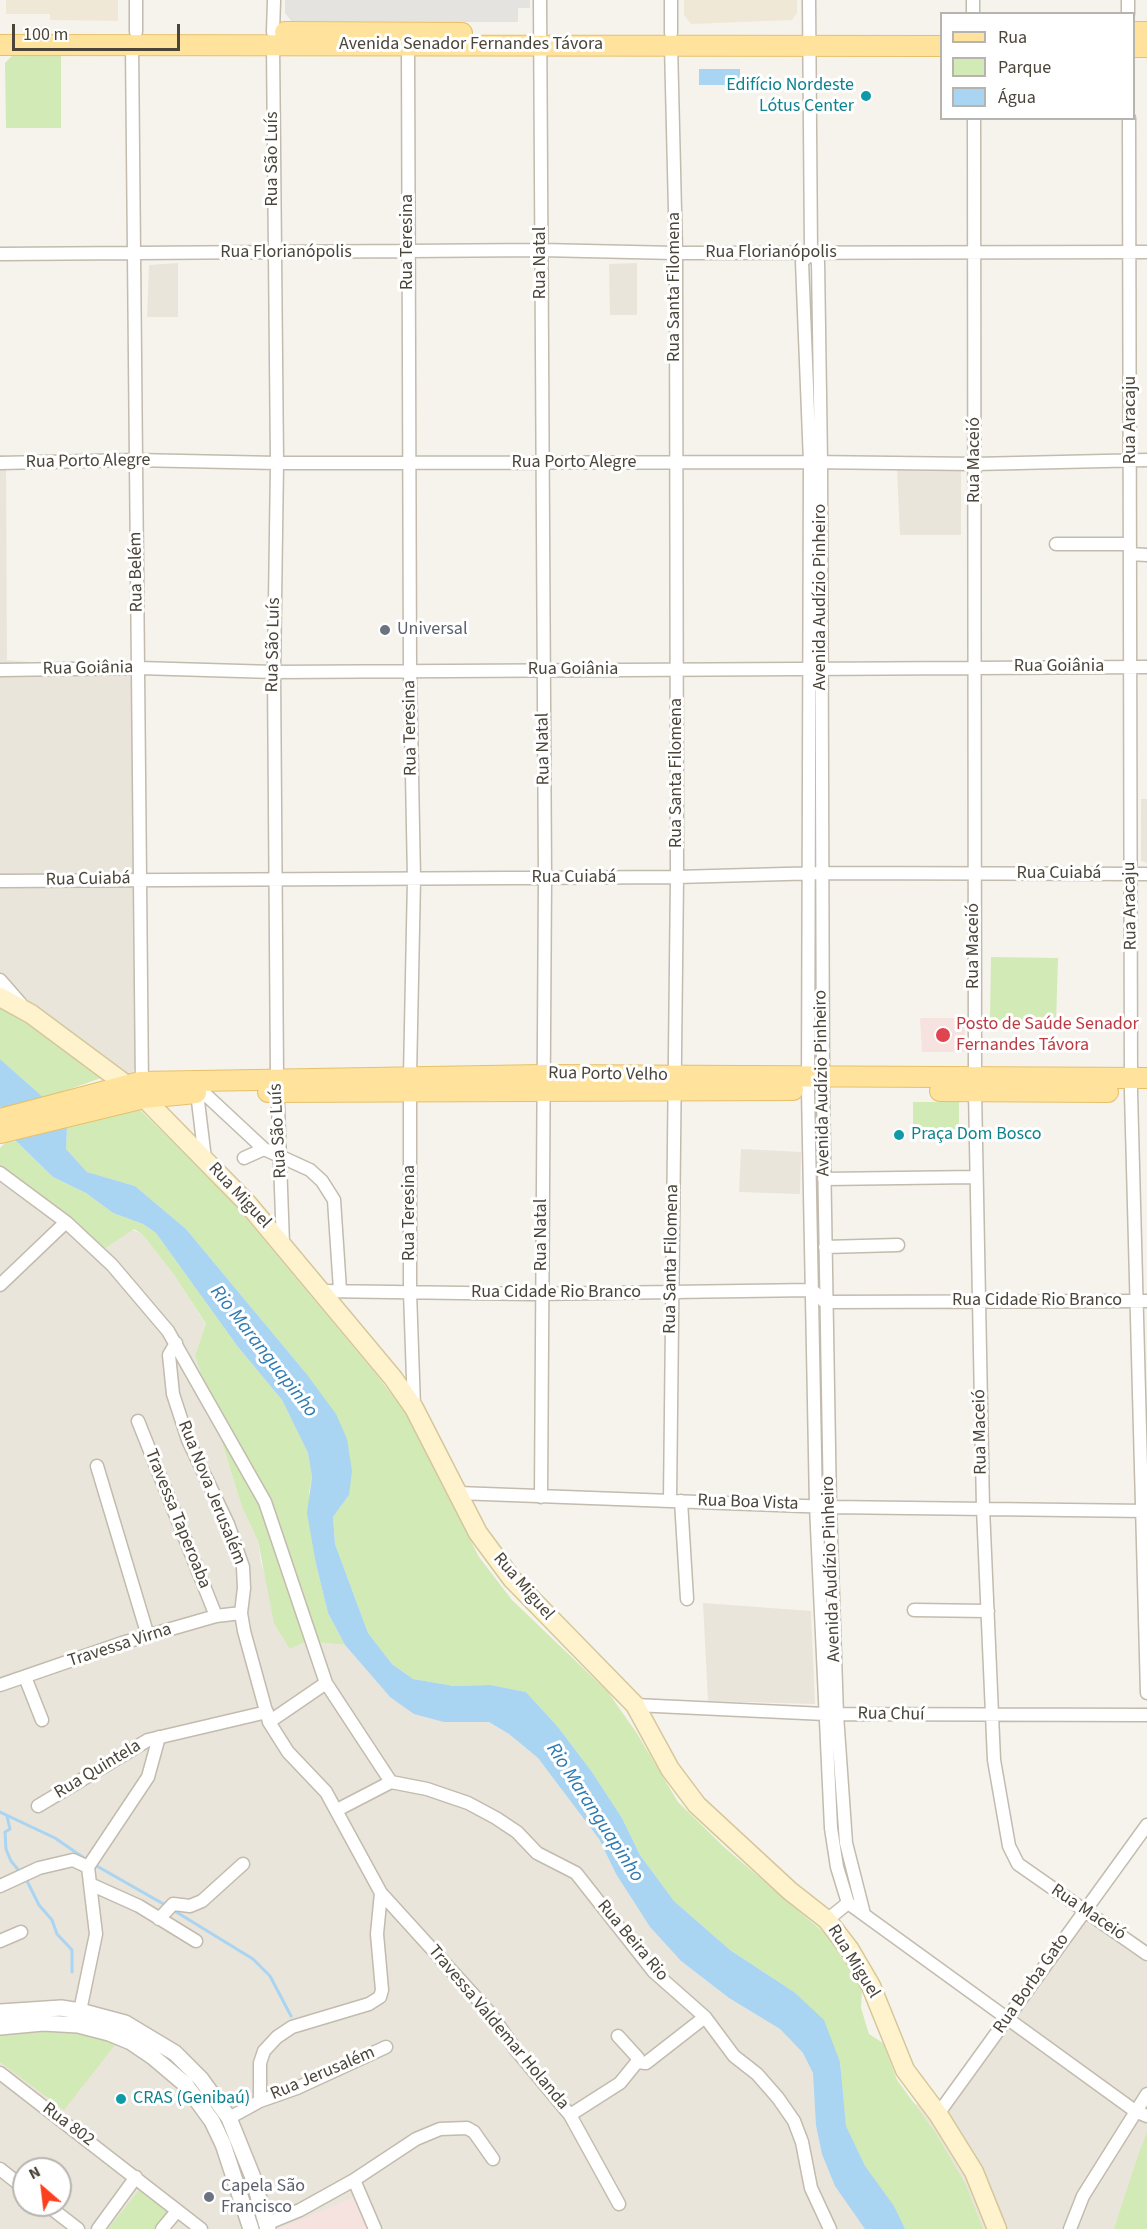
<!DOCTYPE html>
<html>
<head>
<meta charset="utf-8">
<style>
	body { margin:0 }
	#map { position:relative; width:1147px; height:2229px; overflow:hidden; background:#f6f3ec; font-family:"Source Sans 3",sans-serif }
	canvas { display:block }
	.legend { position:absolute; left:940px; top:12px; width:195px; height:108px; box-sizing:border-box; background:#fff; border:2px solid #b7b4b0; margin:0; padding:8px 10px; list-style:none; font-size:18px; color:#4b4439 }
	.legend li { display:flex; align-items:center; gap:12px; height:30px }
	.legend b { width:30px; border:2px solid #b7b4b0 }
	.north { position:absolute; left:12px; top:2157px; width:60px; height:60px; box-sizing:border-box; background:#fff; border:2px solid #b7b4b0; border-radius:50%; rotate:332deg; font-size:16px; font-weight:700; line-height:24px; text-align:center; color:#4b4439 }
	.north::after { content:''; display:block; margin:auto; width:21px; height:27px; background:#fc3f1d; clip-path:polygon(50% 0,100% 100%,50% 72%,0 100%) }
	.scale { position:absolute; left:12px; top:24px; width:168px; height:27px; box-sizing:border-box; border:3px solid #4b4439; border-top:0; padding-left:8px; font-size:18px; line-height:21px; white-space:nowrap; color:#4b4439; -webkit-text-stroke:4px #fff; paint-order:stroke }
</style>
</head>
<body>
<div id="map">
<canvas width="1147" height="2229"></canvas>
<ul class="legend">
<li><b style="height:8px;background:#ffe39c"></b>Rua</li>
<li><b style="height:16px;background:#d2eab5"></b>Parque</li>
<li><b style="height:16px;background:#a9d4f2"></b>Água</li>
</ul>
<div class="north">N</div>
<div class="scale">100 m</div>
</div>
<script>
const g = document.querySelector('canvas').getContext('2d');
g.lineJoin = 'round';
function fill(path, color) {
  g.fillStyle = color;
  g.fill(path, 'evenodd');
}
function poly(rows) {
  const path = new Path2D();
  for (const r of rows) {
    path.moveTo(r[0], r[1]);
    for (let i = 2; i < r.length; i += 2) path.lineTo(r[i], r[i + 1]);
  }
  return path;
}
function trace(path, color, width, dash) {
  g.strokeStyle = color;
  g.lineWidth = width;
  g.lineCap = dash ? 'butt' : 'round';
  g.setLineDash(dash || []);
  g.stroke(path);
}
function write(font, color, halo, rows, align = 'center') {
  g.font = font + ' "Source Sans 3",sans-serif';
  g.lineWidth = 6;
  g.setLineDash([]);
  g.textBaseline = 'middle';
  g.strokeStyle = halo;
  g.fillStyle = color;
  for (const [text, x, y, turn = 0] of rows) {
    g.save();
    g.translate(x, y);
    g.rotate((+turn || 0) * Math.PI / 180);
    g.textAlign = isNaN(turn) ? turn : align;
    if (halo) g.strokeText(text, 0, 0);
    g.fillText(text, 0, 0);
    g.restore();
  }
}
fill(poly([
	[178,263,178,317,147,317,149,265],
	[637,263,637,315,610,315,609,264],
	[0,455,6,455,7,660,135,672,140,1057,127,1085,0,997],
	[897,470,961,471,961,535,900,535],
	[1141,799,1147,799,1147,863,1141,861],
	[741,1149,801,1152,800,1194,739,1192],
	[0,1173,142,1234,172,1272,206,1325,195,1355,242,1507,258,1541,261,1563,290,1649,307,1641,345,1645,390,1697,444,1722,489,1722,509,1734,538,1758,599,1839,616,1874,650,1927,681,1961,729,1998,780,2029,803,2053,938,2114,1085,1909,1147,1954,1147,2229,0,2229],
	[24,2169,60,2169,60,2205,24,2205],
	[703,1603,811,1611,815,1704,708,1701]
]), '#eae5da');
fill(poly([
	[6,0,118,0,118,21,50,20,50,14,6,14],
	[684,0,797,0,797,13,792,20,691,24,684,15]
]), '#efe8d6');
fill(poly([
	[920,1018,965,1018,965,1052,922,1052],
	[357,2196,369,2229,278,2229]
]), '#f6e3e0');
fill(poly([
	[13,55,61,55,61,128,6,128,5,63],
	[991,957,1058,958,1056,1023,990,1022],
	[0,1008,40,1031,101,1078,44,1098,0,1059],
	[913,1102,959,1102,959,1129,913,1129],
	[137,1107,229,1198,375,1373,406,1413,479,1557,512,1600,608,1692,636,1732,678,1802,724,1847,822,1931,843,1957,862,1991,861,2008,869,2034,883,2043,897,2080,935,2132,966,2185,983,2229,905,2229,894,2206,865,2166,846,2126,840,2062,794,1992,730,1950,674,1901,640,1855,622,1818,592,1772,558,1727,526,1692,491,1685,454,1686,413,1679,392,1664,368,1633,335,1544,333,1517,349,1495,305,1372,186,1229,135,1186,87,1172,66,1149,67,1128],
	[16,1141,53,1177,86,1193,113,1213,143,1224,156,1233,238,1347,282,1400,308,1453,312,1477,309,1493,316,1564,328,1613,345,1645,307,1641,290,1649,274,1623,258,1541,242,1507,195,1355,206,1324,172,1272,142,1234,134,1229,99,1252,0,1173,0,1148,6,1142],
	[26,2031,81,2031,118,2041,64,2110,0,2062,0,2036],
	[1147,2132,1147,2229,1114,2229,1139,2153],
	[140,2189,171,2206,171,2214,159,2229,108,2229]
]), '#d2eab5');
fill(poly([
	[285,0,530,0,530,8,518,8,518,22,292,22,285,13]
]), '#e5e3e0');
fill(poly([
	[699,69,740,69,740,85,699,85],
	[0,1059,44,1098,67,1128,66,1149,87,1172,135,1186,186,1229,305,1372,336,1414,347,1439,352,1471,349,1495,333,1517,335,1544,368,1633,392,1664,413,1679,454,1686,491,1685,526,1692,558,1727,592,1772,622,1818,640,1855,674,1901,730,1950,794,1992,824,2020,840,2062,846,2126,865,2166,894,2206,905,2229,865,2229,835,2186,822,2154,816,2125,813,2073,803,2053,780,2029,729,1998,681,1961,650,1927,616,1874,599,1839,538,1758,509,1734,489,1722,444,1722,414,1714,390,1697,345,1645,328,1613,316,1564,307,1513,312,1477,308,1453,282,1400,238,1347,156,1233,143,1224,113,1213,86,1193,53,1177,16,1141,0,1106]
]), '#a9d4f2');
trace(poly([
	[0,1812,55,1838,87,1860],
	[7,1816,10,1829,5,1832,6,1849,11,1861,20,1872],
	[95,1865,167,1906],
	[25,1877,39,1905,52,1920,57,1934,72,1950,72,1972],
	[173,1910,253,1959,270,1976,291,2016]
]), '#a9d4f2', 3);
const minor = poly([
	[136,0,136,32],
	[540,0,545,878,541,1497],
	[809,0,811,253,818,261,821,462,823,1092,830,1507,837,1715,846,1843,864,1914],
	[973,0,973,14],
	[1128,14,1128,0],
	[273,32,274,0],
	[671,33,671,0],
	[132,45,142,1088],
	[273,45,277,463,274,672,277,1078,283,1244],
	[408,47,410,671,414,879,410,1076,410,1292,414,1407],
	[974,118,975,1091,983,1508,994,1760,1009,1846,1018,1864,1147,1954],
	[1129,118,1131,1092,1147,1693],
	[811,253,802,262,810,462,808,1090,816,1506,831,1828,837,1867,848,1903],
	[0,254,541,250,676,253,1147,252],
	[0,463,134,460,277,463,810,462,975,464,1147,460],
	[1056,544,1130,544],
	[1130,554,1147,555],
	[0,670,139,668,274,672,1147,667],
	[0,881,677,877,821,873,1147,874],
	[0,980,21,1004],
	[197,1093,205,1159],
	[205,1094,264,1149,310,1170,322,1181,334,1200,340,1290],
	[244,1158,264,1149],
	[0,1173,66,1222,112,1265,168,1331,265,1502,326,1683,391,1782],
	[824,1179,976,1177],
	[825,1247,898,1245],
	[0,1285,66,1222],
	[321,1291,532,1294,812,1290,825,1302,1147,1301],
	[176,1343,169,1355,173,1394,188,1440,228,1524,243,1567,244,1588,241,1613,244,1631,269,1722,288,1752,326,1792,381,1893,377,1934,382,1990,380,1997,369,2004,292,2027,277,2037,264,2051,260,2063,260,2101,229,2118],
	[138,1421,216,1616],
	[97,1466,148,1636],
	[458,1493,830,1507,1146,1511],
	[670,1500,677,877,676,253,671,45],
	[681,1501,687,1599],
	[914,1610,988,1611],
	[25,1677,42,1720],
	[0,1685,122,1643,216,1616,241,1613],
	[635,1705,825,1714,1147,1715],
	[269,1722,326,1683],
	[38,1806,148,1740,267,1712],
	[337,1810,391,1782,427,1789,468,1803,496,1818,517,1832,537,1853,576,1873,654,1972,705,2017,734,2056,757,2074,778,2098,794,2121,802,2142,811,2188,830,2229],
	[90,1884,139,1906,196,1941],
	[0,1886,39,1868,73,1860,88,1867],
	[381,1893,490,2013,516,2050,570,2115,619,2204],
	[159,1919,173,1904,190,1906,202,1901,243,1864],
	[827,1920,848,1903,1135,2111,1147,2116],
	[0,1941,21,1932],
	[80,2011,96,1934,88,1867,148,1777,159,1737],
	[637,2062,646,2063,705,2017],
	[0,2073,201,2229],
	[260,2101,297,2088,386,2047],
	[938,2114,1147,1825],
	[570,2115,620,2083,637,2062,638,2058,618,2036],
	[0,2169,24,2188],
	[354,2180,375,2229],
	[47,2205,78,2229],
	[266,2224,300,2210,354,2180,416,2139,440,2129,467,2128,474,2132,493,2159],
	[98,2229,136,2177],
	[162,2229,177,2211],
	[1070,2229,1083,2196,1147,2094]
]);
const tertiary = poly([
	[0,2012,61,2008,80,2011,125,2023,175,2053,201,2079,229,2118,252,2175,268,2229],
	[0,2027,43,2023,78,2025,109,2033,131,2042,153,2057,185,2084,212,2121,223,2144,251,2229]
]);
const secondary = poly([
	[0,997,31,1014,144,1098,247,1203,393,1378,414,1408,478,1533,512,1579,635,1705,670,1769,697,1805,790,1891,827,1920,850,1950,871,1986,905,2070,938,2114,974,2172,997,2229]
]);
const primary = poly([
	[285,32,462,33],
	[1134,32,1147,32],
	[0,45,942,46],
	[1134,47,1147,47],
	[940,1091,1108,1092],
	[268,1092,793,1090],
	[0,1119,140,1082,543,1075,1147,1078],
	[0,1133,144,1098,196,1093]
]);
trace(minor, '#c2bbae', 15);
trace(tertiary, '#c2bbae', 18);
trace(secondary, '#d6c79b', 21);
trace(primary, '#e6c16a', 22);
trace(minor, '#fff', 12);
trace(tertiary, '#fff', 15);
trace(secondary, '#fff3cd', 18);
trace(primary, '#ffe39c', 20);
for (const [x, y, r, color] of [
	[866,96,6,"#0f9aa8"],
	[385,630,6,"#6b7280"],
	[943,1035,8,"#e0444e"],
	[899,1135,6,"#0f9aa8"],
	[121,2099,6,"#0f9aa8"],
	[209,2197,6,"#6b7280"]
]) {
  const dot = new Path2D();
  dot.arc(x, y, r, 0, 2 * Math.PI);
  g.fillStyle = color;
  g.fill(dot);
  trace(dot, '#fff', 2);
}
write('18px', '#4b4439', '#fff', [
	["Avenida Senador Fernandes Távora",471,45],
	["Rua São Luís",273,159,-90],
	["Rua Teresina",408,242,-90],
	["Rua Florianópolis",286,253],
	["Rua Florianópolis",771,253],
	["Rua Natal",541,263,-90],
	["Rua Santa Filomena",675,287,-90],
	["Rua Aracaju",1131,420,-90],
	["Rua Maceió",975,460,-90],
	["Rua Porto Alegre",88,462,-1],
	["Rua Porto Alegre",574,463],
	["Rua Belém",137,572,-91],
	["Avenida Audízio Pinheiro",821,597,-90],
	["Rua São Luís",274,645,-89],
	["Rua Goiânia",1059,667],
	["Rua Goiânia",88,669,-1],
	["Rua Goiânia",573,670],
	["Rua Teresina",411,728,-91],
	["Rua Natal",544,749,-91],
	["Rua Santa Filomena",677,773,-90],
	["Rua Cuiabá",1059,874],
	["Rua Cuiabá",574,878],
	["Rua Cuiabá",88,880,-1],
	["Rua Aracaju",1131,906,-91],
	["Rua Maceió",974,946,-90],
	["Rua Porto Velho",608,1075,1],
	["Avenida Audízio Pinheiro",823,1083,-91],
	["Rua São Luís",279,1131,-93],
	["Rua Miguel",239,1196,47],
	["Rua Teresina",410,1213,-90],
	["Rua Natal",542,1235,-90],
	["Rua Santa Filomena",672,1259,-89],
	["Rua Cidade Rio Branco",556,1293],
	["Rua Cidade Rio Branco",1037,1301],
	["Rua Maceió",981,1432,-91],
	["Rua Nova Jerusalém",211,1493,68],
	["Rua Boa Vista",748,1503,2],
	["Travessa Taperoaba",177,1519,68],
	["Avenida Audízio Pinheiro",832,1569,-92],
	["Rua Miguel",523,1587,49],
	["Travessa Virna",120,1646,-18],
	["Rua Chuí",891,1715,1],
	["Rua Quintela",98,1770,-31],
	["Rua Maceió",1088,1913,34],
	["Rua Beira Rio",632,1941,50],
	["Rua Miguel",853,1962,58],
	["Rua Borba Gato",1032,1984,-55],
	["Travessa Valdemar Holanda",498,2028,50],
	["Rua Jerusalém",323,2074,-23],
	["Rua 802",68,2125,37]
]);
write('18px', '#0d838f', '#fff', [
	["Edifício Nordeste",854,86,"right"],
	["Lótus Center",854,107,"right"],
	["Praça Dom Bosco",911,1135],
	["CRAS (Genibaú)",133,2099]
], 'left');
write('18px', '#5b616d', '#fff', [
	["Universal",397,630],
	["Capela São",221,2187],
	["Francisco",221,2208]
], 'left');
write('18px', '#be3a42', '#fff', [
	["Posto de Saúde Senador",956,1025],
	["Fernandes Távora",956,1046]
], 'left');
write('italic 20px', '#2e7ab2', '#fff', [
	["Rio Maranguapinho",263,1352,52],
	["Rio Maranguapinho",594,1813,57]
]);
</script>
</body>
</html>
